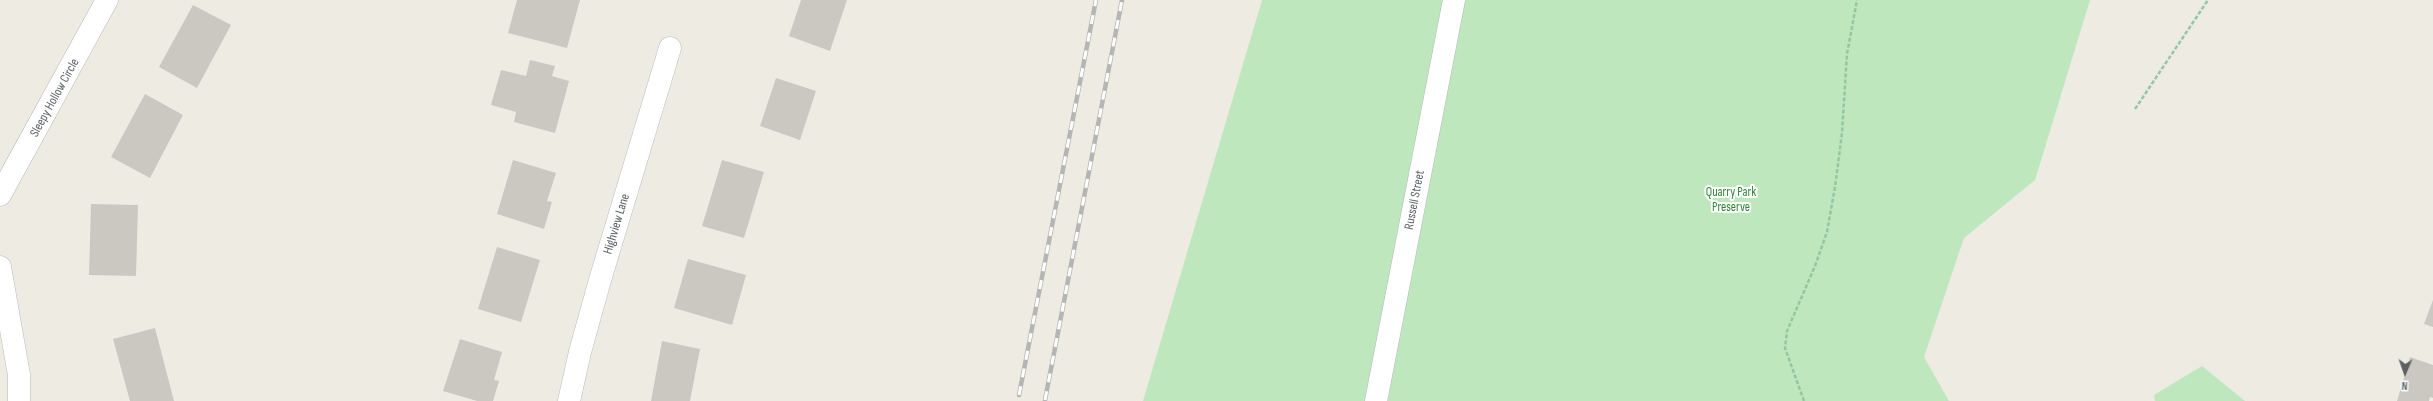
<!DOCTYPE html>
<html>
<head>
<meta charset="utf-8">
<style>
	body { margin:0 }
	#map { position:relative; width:2433px; height:401px; overflow:hidden; background:#eeece2; font-family:"Sofia Sans Condensed",sans-serif }
	canvas { display:block }
	.north { position:absolute; left:2385px; top:353px; width:40px; height:40px; -webkit-text-stroke:3px #fff; paint-order:stroke; rotate:182deg; font-size:11px; font-weight:700; line-height:16px; text-align:center; color:#5b5f64 }
	.north::after { content:''; display:block; margin:auto; width:14px; height:18px; background:#5b5f64; clip-path:polygon(50% 0,100% 100%,50% 72%,0 100%) }
</style>
</head>
<body>
<div id="map">
<canvas width="2433" height="401"></canvas>
<div class="north">N</div>
</div>
<script>
const g = document.querySelector('canvas').getContext('2d');
g.lineJoin = 'round';
function fill(path, color) {
  g.fillStyle = color;
  g.fill(path, 'evenodd');
}
function poly(rows) {
  const path = new Path2D();
  for (const r of rows) {
    path.moveTo(r[0], r[1]);
    for (let i = 2; i < r.length; i += 2) path.lineTo(r[i], r[i + 1]);
  }
  return path;
}
function trace(path, color, width, dash) {
  g.strokeStyle = color;
  g.lineWidth = width;
  g.lineCap = dash ? 'butt' : 'round';
  g.setLineDash(dash || []);
  g.stroke(path);
}
function write(font, color, halo, rows, align = 'center') {
  g.font = font + ' "Sofia Sans Condensed",sans-serif';
  g.lineWidth = 4;
  g.setLineDash([]);
  g.textBaseline = 'middle';
  g.strokeStyle = halo;
  g.fillStyle = color;
  for (const [text, x, y, turn = 0] of rows) {
    g.save();
    g.translate(x, y);
    g.rotate((+turn || 0) * Math.PI / 180);
    g.textAlign = isNaN(turn) ? turn : align;
    if (halo) g.strokeText(text, 0, 0);
    g.fillText(text, 0, 0);
    g.restore();
  }
}
fill(poly([
	[1262,0,2090,0,2035,180,1964,238,1924,357,1949,401,1143,401],
	[2202,366,2245,401,2155,401,2154,395]
]), '#bee7be');
fill(poly([
	[517,0,580,0,567,48,508,33],
	[801,0,847,0,830,51,789,36],
	[193,5,231,25,197,88,159,67],
	[530,60,555,66,552,76,569,81,555,133,514,122,516,112,491,105,501,70,526,76],
	[776,78,816,91,800,140,760,126],
	[145,94,183,115,150,178,111,157],
	[513,160,556,173,547,201,552,202,544,229,497,214],
	[722,160,764,172,744,238,702,226],
	[91,204,138,205,136,276,89,275],
	[497,247,540,260,521,322,478,309],
	[688,259,746,275,732,325,674,308],
	[2433,300,2433,327,2424,324],
	[155,328,174,401,130,401,113,339],
	[460,339,502,352,494,380,499,381,493,401,477,401,443,391],
	[662,341,700,349,690,401,651,401],
	[2410,357,2433,365,2433,398,2430,397,2429,401,2397,401]
]), '#cbc8c2');
const minor = poly([
	[0,195,107,0],
	[0,267,19,375,19,401],
	[569,401,580,352,600,280,670,48],
	[1376,401,1454,0]
]);
trace(minor, '#b5b9bd', 23);
trace(poly([
	[2135,109,2208,0],
	[1804,401,1785,348,1787,331,1815,266,1827,232,1835,187,1842,133,1847,54,1857,0]
]), '#95c6a3', 2.5, [4, 2]);
trace(minor, '#fff', 22);
const rail = poly([
	[1019,395,1096,0],
	[1045,400,1122,0]
]);
trace(rail, '#b4b5b5', 4.5);
trace(rail, '#fff', 3, [9]);
write('13px', '#5b5f64', '#fff', [
	["Sleepy Hollow Circle",55,98,-61],
	["Russell Street",1415,200,-79],
	["Highview Lane",617,224,-73]
]);
write('13px', '#308535', '#fff', [
	["Quarry Park",1731,193],
	["Preserve",1731,208]
]);
</script>
</body>
</html>
